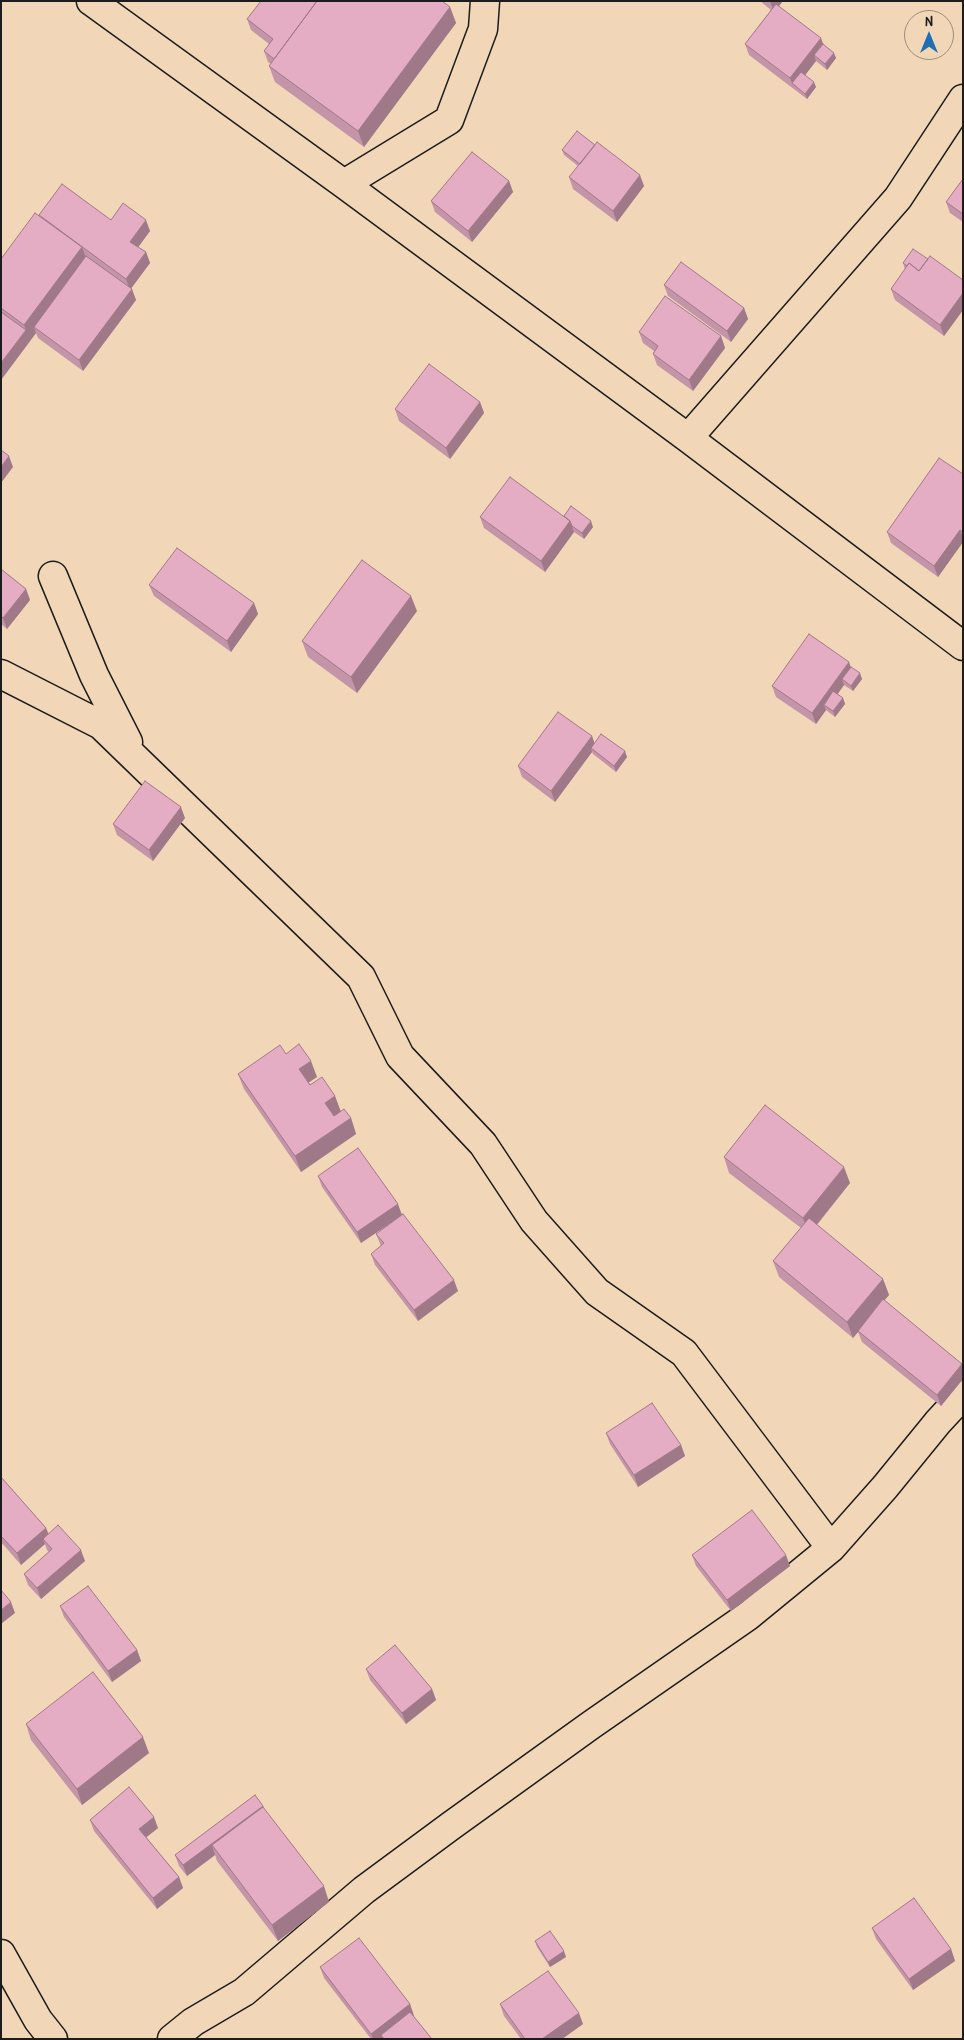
<!DOCTYPE html>
<html>
<head>
<meta charset="utf-8">
<style>
	body { margin:0 }
	#map { position:relative; width:964px; height:2040px; overflow:hidden; background:#f1d7b8; font-family:"Patrick Hand",sans-serif }
	canvas { display:block }
	.frame { position:absolute; inset:0; border:2px solid #1c1c1c; pointer-events:none }
	.north { position:absolute; left:904px; top:10px; width:50px; height:50px; box-sizing:border-box; background:#f1d7b8; border:1px solid #9c8c7a; border-radius:50%; rotate:0deg; font-size:14px; font-weight:700; line-height:20px; text-align:center; color:#1c1c1c }
	.north::after { content:''; display:block; margin:auto; width:18px; height:22px; background:#1f6fb2; clip-path:polygon(50% 0,100% 100%,50% 72%,0 100%) }
</style>
</head>
<body>
<div id="map">
<canvas width="964" height="2040"></canvas>
<div class="frame"></div>
<div class="north">N</div>
</div>
<script>
const g = document.querySelector('canvas').getContext('2d');
g.lineJoin = 'round';
function poly(rows) {
  const path = new Path2D();
  for (const r of rows) {
    path.moveTo(r[0], r[1]);
    for (let i = 2; i < r.length; i += 2) path.lineTo(r[i], r[i + 1]);
  }
  return path;
}
function trace(path, color, width, dash) {
  g.strokeStyle = color;
  g.lineWidth = width;
  g.lineCap = dash ? 'butt' : 'round';
  g.setLineDash(dash || []);
  g.stroke(path);
}
function fill(path, color) {
  g.fillStyle = color;
  g.fill(path, 'evenodd');
}
const street = poly([
	[91,1,344,184,688,438,963,646],
	[344,184,449,120,483,29,485,1],
	[688,438,898,198,963,99],
	[53,576,94,675,128,742],
	[1,674,101,725,361,977,400,1056,483,1144,534,1221,597,1292,684,1353,831,1548],
	[1,1954,38,2020,53,2039],
	[172,2039,193,2022,244,1992,364,1890,452,1825,591,1725,748,1616,831,1548,885,1487,938,1422,963,1395]
]);
trace(street, '#1c1c1c', 31);
trace(street, '#f1d7b8', 28);
fill(poly([
	[760,1,783,1,779,6,823,44,836,58,827,70,816,61,805,75,816,87,807,99,749,55,745,44,771,10],
	[450,7,456,23,364,147,275,82,269,66,271,64,268,62,264,51,269,44,251,30,247,19],
	[562,150,644,186,617,222,573,189,569,177,578,166,564,155],
	[963,179,963,222,950,213,946,202],
	[509,181,513,192,472,242,435,212,431,201],
	[39,216,111,220,150,231,138,247,146,252,150,263,131,288,136,300,83,371,38,338,36,333,1,380,1,259],
	[928,259,963,280,963,310,944,336,895,300,891,289,905,269,903,263],
	[664,285,744,308,748,319,731,342,668,296],
	[639,332,721,336,725,348,693,391,657,365,653,354,654,351,643,343],
	[480,402,484,413,450,459,399,421,395,409],
	[963,474,963,542,938,577,891,543,887,532],
	[564,516,593,527,584,539,574,532,545,572,484,528,480,517],
	[1,569,26,589,30,600,7,629,1,624],
	[149,585,254,603,258,614,231,652,154,596],
	[417,611,357,693,308,657,302,641],
	[851,667,862,679,853,691,844,685,837,694,843,698,845,704,835,717,826,710,816,724,776,697,772,686],
	[592,736,594,744,627,757,616,772,593,754,592,752,555,802,522,777,518,766],
	[185,818,153,861,117,835,113,824],
	[286,1054,317,1077,309,1082,310,1085,335,1096,340,1111,351,1118,356,1134,301,1172,244,1089,238,1074],
	[724,1157,850,1183,817,1225,883,1279,889,1295,884,1300,962,1364,963,1379,941,1406,862,1342,858,1332,853,1338,779,1277,773,1261,801,1228,729,1173],
	[318,1176,402,1215,458,1291,418,1321,375,1265,371,1254,381,1246,376,1234,397,1219,361,1243,322,1187],
	[606,1433,681,1445,685,1456,638,1487,610,1444],
	[1,1477,46,1528,49,1534,85,1561,41,1599,28,1585,24,1574,49,1552,47,1550,45,1544,21,1565,1,1542],
	[692,1555,790,1566,731,1611,696,1566],
	[60,1606,137,1650,141,1661,112,1682,64,1617],
	[366,1669,432,1689,436,1700,406,1724,370,1680],
	[26,1724,149,1753,82,1805,31,1740],
	[263,1807,329,1902,278,1941,217,1861,215,1855,187,1876,179,1866,175,1855],
	[90,1820,158,1828,146,1837,179,1877,183,1888,157,1909,94,1831],
	[872,1928,951,1949,955,1961,913,1990,876,1939],
	[535,1941,566,1957,550,1967,537,1947],
	[320,1967,410,2004,414,2016,413,2016,432,2039,371,2039,324,1978],
	[500,2004,583,2024,562,2039,521,2039,504,2016]
]), '#c495a9');
fill(poly([
	[770,1,783,1,774,12],
	[450,7,456,23,364,147,358,131],
	[821,38,825,49,814,55,816,61,796,87,792,83,790,78],
	[834,53,836,58,827,70,825,64],
	[814,82,816,87,807,99,805,94],
	[640,175,644,186,617,222,613,211],
	[509,181,513,192,472,242,468,231],
	[146,220,150,231,134,253,130,242],
	[82,247,88,263,34,327,36,333,1,380,1,363,26,330,24,325],
	[146,252,150,263,130,290,126,279],
	[132,289,136,300,83,371,79,360],
	[963,293,963,310,944,336,940,325],
	[744,308,748,319,731,342,727,331],
	[721,336,725,348,693,391,689,380],
	[480,402,484,413,450,459,446,448],
	[9,456,13,467,1,483,1,467],
	[570,521,574,532,545,572,541,561],
	[591,521,593,527,584,539,582,533],
	[960,530,963,538,963,542,938,577,934,566],
	[26,589,30,600,7,629,3,618],
	[411,596,417,611,357,693,351,677],
	[254,603,258,614,231,652,227,641],
	[849,662,853,673,842,679,844,685,828,708,824,705,826,710,816,724,812,713],
	[860,673,862,679,853,691,851,686],
	[843,698,845,704,835,717,833,711],
	[592,736,596,747,591,748,592,752,555,802,551,791],
	[625,751,627,757,616,772,614,766],
	[181,807,185,818,153,861,149,850],
	[311,1061,317,1077,305,1085,299,1069],
	[335,1096,341,1112,331,1119,325,1103],
	[351,1118,356,1134,301,1172,295,1156],
	[844,1167,850,1183,809,1234,803,1218],
	[398,1204,402,1215,361,1243,357,1232],
	[883,1279,889,1295,853,1338,847,1322],
	[454,1280,458,1291,418,1321,414,1310],
	[962,1364,963,1379,941,1406,937,1395],
	[681,1445,685,1456,638,1487,634,1475],
	[46,1528,50,1539,43,1539,45,1544,21,1565,17,1553],
	[81,1550,85,1561,41,1599,37,1588],
	[786,1555,790,1566,731,1611,727,1600],
	[11,1602,15,1613,1,1624,1,1610],
	[137,1650,141,1661,112,1682,108,1671],
	[432,1689,436,1700,406,1724,402,1713],
	[143,1737,149,1753,82,1805,77,1789],
	[263,1806,267,1817,212,1845,215,1855,187,1876,183,1865],
	[154,1817,158,1828,143,1840,139,1829],
	[179,1877,183,1888,157,1909,153,1898],
	[324,1886,329,1902,278,1941,272,1925],
	[951,1949,955,1961,913,1990,909,1979],
	[564,1951,566,1957,550,1967,548,1962],
	[410,2004,414,2016,384,2038,381,2035,383,2039,373,2039,371,2034],
	[579,2013,583,2024,562,2039,542,2039]
]), '#a07989');
const building = poly([
	[261,1,317,1,274,59,264,51,273,39,247,19,261,1],
	[317,1,442,1,450,7,358,131,269,66,317,1],
	[776,4,821,38,790,78,745,44,776,4],
	[823,44,834,53,825,64,814,55,823,44],
	[801,72,814,82,805,94,792,83,801,72],
	[577,131,595,145,580,164,562,150,577,131],
	[597,142,640,175,613,211,569,177,597,142],
	[472,152,509,181,468,231,431,201,472,152],
	[963,179,963,214,946,202,963,179],
	[62,184,111,220,123,203,146,220,130,242,146,252,126,279,39,215,62,184],
	[35,213,82,247,24,325,1,308,1,259,35,213],
	[913,249,928,259,919,271,909,263,907,266,903,263,913,249],
	[86,256,132,289,79,360,34,327,86,256],
	[930,256,963,280,963,293,940,325,891,289,909,263,919,271,930,256],
	[681,262,744,308,727,331,664,285,681,262],
	[665,296,721,336,689,380,653,354,658,346,639,332,665,296],
	[1,312,26,330,1,363,1,312],
	[429,364,480,402,446,448,395,409,429,364],
	[1,450,9,456,1,467,1,450],
	[939,458,963,474,963,532,960,530,934,566,887,532,939,458],
	[510,477,570,521,541,561,480,517,510,477],
	[571,506,591,521,582,533,572,526,570,521,564,516,571,506],
	[177,548,254,603,227,641,149,585,177,548],
	[362,560,411,596,351,677,302,641,362,560],
	[1,569,26,589,3,618,1,616,1,569],
	[809,634,849,662,812,713,772,686,809,634],
	[851,667,860,673,851,686,842,679,851,667],
	[833,691,843,698,833,711,824,705,833,691],
	[558,712,592,736,551,791,518,766,558,712],
	[601,734,625,751,614,766,591,748,601,734],
	[145,781,181,807,149,850,113,824,145,781],
	[299,1044,311,1061,299,1069,310,1085,322,1077,335,1096,325,1103,334,1116,344,1109,351,1118,295,1156,238,1074,280,1045,286,1054,299,1044],
	[765,1105,844,1167,803,1218,724,1157,765,1105],
	[358,1148,398,1204,357,1232,318,1176,358,1148],
	[403,1214,454,1280,414,1310,371,1254,384,1243,376,1234,403,1214],
	[809,1218,883,1279,847,1322,773,1261,809,1218],
	[883,1299,962,1364,937,1395,858,1331,883,1299],
	[652,1403,681,1445,634,1475,606,1433,652,1403],
	[1,1477,46,1528,17,1553,1,1536,1,1477],
	[752,1510,786,1555,727,1600,692,1555,752,1510],
	[58,1525,81,1550,37,1588,24,1574,52,1549,43,1539,58,1525],
	[88,1586,137,1650,108,1671,60,1606,88,1586],
	[1,1590,11,1602,1,1610,1,1590],
	[395,1645,432,1689,402,1713,366,1669,395,1645],
	[93,1672,143,1737,77,1789,26,1724,93,1672],
	[129,1787,154,1817,139,1829,179,1877,153,1898,90,1820,129,1787],
	[255,1795,263,1806,183,1865,175,1855,255,1795],
	[263,1807,324,1886,272,1925,212,1845,263,1807],
	[914,1898,951,1949,909,1979,872,1928,914,1898],
	[550,1931,564,1951,548,1962,535,1941,550,1931],
	[359,1938,410,2004,371,2034,320,1967,359,1938],
	[548,1971,579,2013,542,2039,525,2039,500,2004,548,1971],
	[410,2012,432,2039,384,2039,381,2035,410,2012]
]);
fill(building, '#e4adc4');
trace(building, '#a07989', 1);
</script>
</body>
</html>
